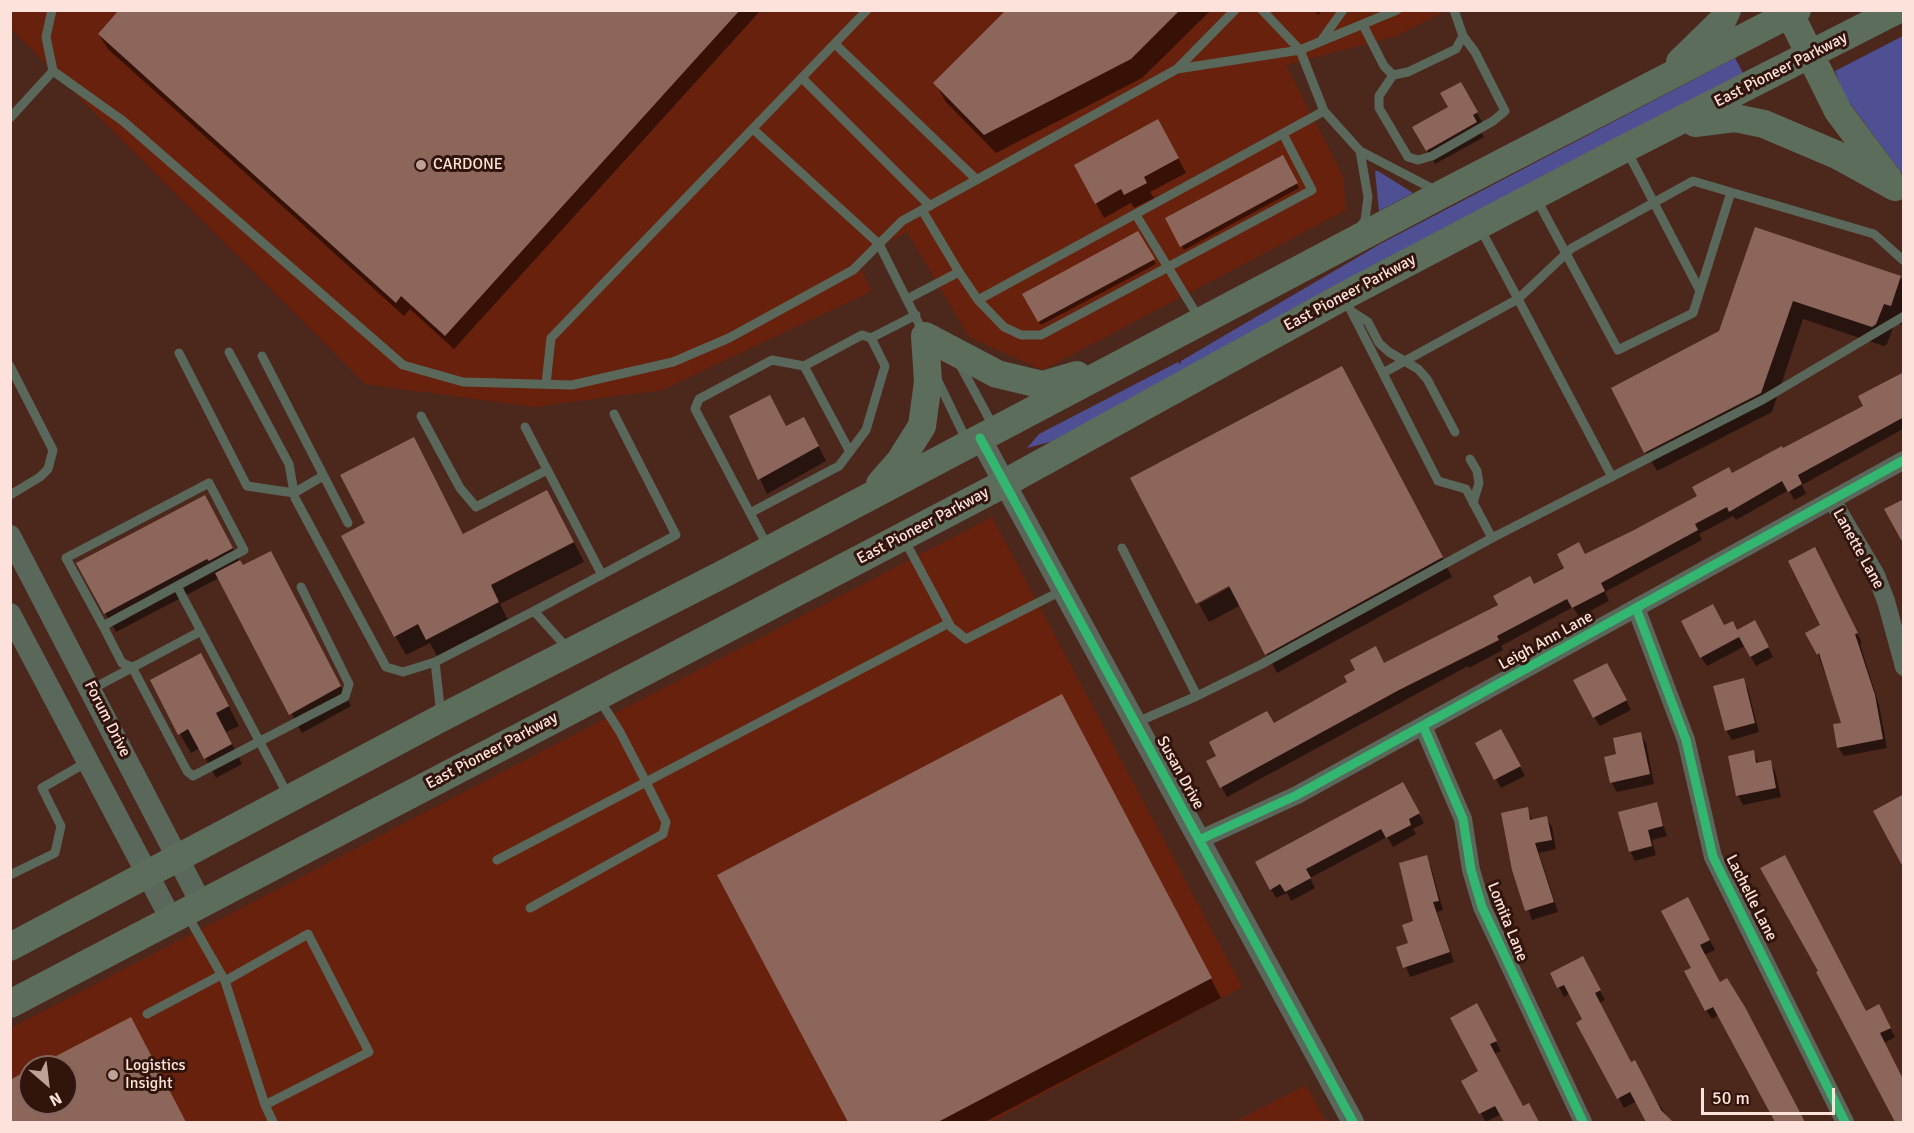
<!DOCTYPE html>
<html>
<head>
<meta charset="utf-8">
<style>
	body { margin:0 }
	#map { position:relative; width:1914px; height:1133px; overflow:hidden; background:#4c271c; font-family:Signika,sans-serif }
	canvas { display:block }
	.frame { position:absolute; inset:0; border:12px solid #fce2da; pointer-events:none }
	.north { position:absolute; left:18px; top:1055px; width:60px; height:60px; box-sizing:border-box; background:#31140b; border:2px solid #82665e; border-radius:50%; rotate:152deg; font-size:16px; font-weight:700; line-height:24px; text-align:center; color:#fce2da }
	.north::after { content:''; display:block; margin:auto; width:21px; height:27px; background:#bea198; clip-path:polygon(50% 0,100% 100%,50% 72%,0 100%) }
	.scale { position:absolute; left:1701px; top:1088px; width:134px; height:27px; box-sizing:border-box; border:3px solid #fce2da; border-top:0; padding-left:8px; font-size:18px; line-height:21px; white-space:nowrap; color:#fce2da; -webkit-text-stroke:4px #31140b; paint-order:stroke }
</style>
</head>
<body>
<div id="map">
<canvas width="1914" height="1133"></canvas>
<div class="frame"></div>
<div class="north">N</div>
<div class="scale">50 m</div>
</div>
<script>
const g = document.querySelector('canvas').getContext('2d');
g.lineJoin = 'round';
function fill(path, color) {
  g.fillStyle = color;
  g.fill(path, 'evenodd');
}
function poly(rows) {
  const path = new Path2D();
  for (const r of rows) {
    path.moveTo(r[0], r[1]);
    for (let i = 2; i < r.length; i += 2) path.lineTo(r[i], r[i + 1]);
  }
  return path;
}
function trace(path, color, width, dash) {
  g.strokeStyle = color;
  g.lineWidth = width;
  g.lineCap = dash ? 'butt' : 'round';
  g.setLineDash(dash || []);
  g.stroke(path);
}
function write(font, color, halo, rows, align = 'center') {
  g.font = font + ' Signika,sans-serif';
  g.lineWidth = 6;
  g.setLineDash([]);
  g.textBaseline = 'middle';
  g.strokeStyle = halo;
  g.fillStyle = color;
  for (const [text, x, y, turn = 0] of rows) {
    g.save();
    g.translate(x, y);
    g.rotate((+turn || 0) * Math.PI / 180);
    g.textAlign = isNaN(turn) ? turn : align;
    if (halo) g.strokeText(text, 0, 0);
    g.fillText(text, 0, 0);
    g.restore();
  }
}
fill(poly([
	[10,11,1445,11,1396,36,1286,65,1343,176,1346,210,1043,370,970,338,907,232,856,259,872,291,662,390,534,407,365,384,11,29],
	[992,517,1242,987,991,1122,11,1122,11,1028],
	[30,1067,66,1067,66,1103,30,1103],
	[1306,1085,1326,1122,1234,1122]
]), '#68210c');
fill(poly([
	[1903,36,1903,175,1844,95,1835,71],
	[1735,58,1745,77,1053,441,1027,448,1039,434,1178,362,1180,365,1181,361,1380,244],
	[1375,171,1378,171,1413,193,1379,211]
]), '#4e5093');
fill(poly([
	[121,10,761,10,454,349,410,309,404,316,108,49,99,35],
	[1008,10,1211,10,1142,78,996,153,946,102,935,83],
	[1314,10,1323,10,1318,15],
	[1460,84,1485,127,1480,130,1484,137,1435,164,1414,127,1450,108],
	[1166,135,1186,173,1150,192,1154,198,1134,208,1131,203,1104,218,1076,165],
	[1282,157,1299,188,1184,250,1167,219],
	[1756,229,1900,277,1904,283,1902,325,1895,322,1887,344,1884,346,1803,319,1772,412,1657,471,1646,452,1721,332],
	[1137,233,1156,264,1041,325,1024,294],
	[1904,373,1903,429,1802,485,1806,494,1794,500,1789,490,1736,520,1733,516,1699,534,1702,540,1605,592,1609,601,1579,617,1573,607,1501,646,1503,650,1469,668,1468,666,1227,797,1208,762,1384,665,1435,640,1585,555,1699,497,1732,474,1865,406],
	[1353,387,1452,577,1277,673,1241,605,1209,622,1199,604,1236,584,1235,582],
	[731,417,812,433,826,461,767,494],
	[424,458,464,535,558,511,584,562,500,604,509,622,438,658,430,643,406,655,395,636,367,524],
	[215,516,243,567,281,572,351,706,302,733,219,578,116,632,105,613],
	[1820,558,1862,643,1860,644,1879,705,1887,748,1844,756,1838,747,1843,724,1818,654,1822,626],
	[1754,622,1773,657,1756,666,1745,646,1707,666,1701,657,1724,627,1737,631],
	[212,674,239,726,226,732,242,764,216,778,200,748,191,753,180,734],
	[1612,674,1631,710,1600,726,1594,717],
	[1743,680,1748,689,1759,732,1732,740,1726,730],
	[1072,715,1221,998,985,1122,849,1122,719,876],
	[1501,731,1525,776,1501,788,1496,779],
	[1640,734,1646,743,1654,784,1617,792,1611,782],
	[1753,752,1759,764,1770,762,1775,771,1781,797,1743,805,1738,796],
	[1403,784,1424,823,1413,829,1416,834,1393,847,1387,837,1310,878,1315,888,1291,901,1287,893,1276,898,1257,863],
	[1656,804,1667,836,1652,840,1656,855,1635,861,1630,851],
	[1527,809,1533,821,1546,818,1552,827,1556,849,1539,853,1558,912,1532,920,1514,870],
	[1426,857,1431,867,1443,910,1437,912,1454,962,1410,977,1398,948,1410,944],
	[1692,908,1715,950,1704,955,1719,984,1750,1018,1804,1122,1776,1122,1719,1015,1712,1019,1706,1010,1693,968],
	[1582,958,1605,1000,1599,1003,1631,1064,1671,1122,1644,1122,1647,1120,1637,1101,1624,1108,1578,1023,1584,1020,1570,993,1564,997,1552,974],
	[1818,973,1866,1013,1878,1006,1895,1037,1884,1043,1904,1081,1904,1122,1897,1122],
	[1476,1005,1501,1051,1494,1054,1523,1108,1528,1105,1538,1122,1506,1122,1501,1114,1486,1122,1463,1081,1480,1072],
	[142,1038,185,1122,10,1122,10,1081,30,1071,30,1103,66,1103,66,1067,38,1067]
]), '#0007');
fill(poly([
	[119,10,740,10,445,336,401,296,396,303,98,34],
	[1006,10,1180,10,1131,59,984,135,933,83],
	[1461,82,1478,112,1473,115,1477,122,1426,151,1412,127,1448,107,1440,93],
	[1158,119,1179,158,1144,177,1147,183,1124,195,1121,189,1095,204,1074,165],
	[1283,155,1298,183,1180,247,1165,218],
	[1755,227,1901,276,1891,306,1884,304,1876,324,1872,327,1793,301,1761,393,1644,453,1611,388,1719,331],
	[1138,231,1155,259,1038,322,1022,294],
	[1342,366,1443,557,1265,655,1229,586,1196,604,1130,478],
	[1904,372,1904,417,1798,475,1802,484,1788,492,1782,481,1729,512,1727,507,1695,524,1698,530,1601,583,1605,591,1572,608,1567,599,1497,636,1499,640,1399,690,1220,788,1206,761,1216,756,1209,742,1267,711,1274,723,1347,682,1344,676,1355,670,1350,660,1376,646,1384,663,1498,605,1493,596,1530,576,1534,584,1564,568,1557,554,1579,542,1585,554,1634,530,1697,496,1692,487,1729,467,1732,473,1782,446,1783,448,1863,406,1858,396],
	[770,395,786,426,804,417,819,446,758,480,729,416],
	[414,437,463,534,547,490,574,542,491,585,499,602,426,640,418,624,394,637,341,536,365,523,340,475],
	[205,495,233,548,209,561,207,559,104,614,76,563],
	[1904,499,1904,545,1884,509],
	[1815,547,1858,633,1855,634,1875,695,1883,739,1837,748,1833,724,1841,723,1819,653,1817,655,1805,633,1820,625,1788,561],
	[271,551,341,686,289,715,215,573,240,560,243,565],
	[1713,604,1724,625,1733,621,1737,630,1755,620,1769,647,1750,657,1739,637,1700,658,1681,621],
	[201,653,229,706,216,713,232,744,204,759,188,729,178,735,150,680],
	[1607,663,1627,700,1593,718,1573,680],
	[1744,678,1755,723,1725,731,1713,686],
	[1062,694,1212,978,938,1122,848,1122,717,875],
	[1501,729,1521,766,1494,780,1475,743],
	[1641,732,1650,774,1610,783,1604,757,1616,754,1613,738],
	[1754,750,1756,763,1771,760,1776,788,1736,796,1728,756],
	[1403,782,1420,813,1409,819,1411,825,1386,838,1381,829,1306,869,1311,878,1285,892,1280,884,1270,890,1255,862],
	[1904,794,1904,869,1873,811],
	[1657,802,1663,826,1648,830,1652,846,1629,852,1618,812],
	[1528,807,1530,820,1547,816,1552,840,1535,843,1554,902,1525,911,1512,870,1501,813],
	[1427,855,1439,901,1433,902,1450,952,1403,968,1396,947,1408,943,1402,925,1413,921,1399,863],
	[1785,855,1866,1011,1879,1004,1891,1028,1880,1033,1904,1081,1904,1122,1895,1122,1816,972,1818,971,1760,868],
	[1688,897,1710,940,1700,945,1720,982,1727,978,1745,1007,1805,1122,1775,1122,1713,1007,1705,1011,1684,971,1691,968,1661,911],
	[1583,956,1601,990,1595,993,1631,1062,1635,1060,1661,1110,1673,1122,1646,1122,1630,1092,1617,1099,1596,1060,1576,1023,1582,1019,1564,985,1557,988,1550,973],
	[1477,1003,1497,1041,1490,1044,1523,1106,1529,1103,1539,1122,1504,1122,1495,1106,1479,1114,1461,1081,1478,1071,1450,1018],
	[131,1017,186,1122,10,1122,10,1080,30,1069,30,1103,66,1103,66,1067,35,1067]
]), '#8c665b');
trace(poly([
	[52,10,46,37,53,71,123,121,403,365,463,382,572,385,673,362,729,338,853,270,902,221,1177,69,1300,50,1397,10],
	[1262,10,1300,50,1324,111,1360,151,1437,191],
	[1363,25,1384,66,1393,75,1408,72,1456,49,1463,36,1454,10],
	[1321,41,1343,10],
	[835,44,977,180],
	[1178,68,1235,10],
	[1393,75,1379,96,1379,108,1408,157,1418,160,1432,156,1493,121,1505,111,1475,52,1463,36],
	[802,78,930,206],
	[10,118,53,71],
	[753,129,879,244,924,334],
	[1360,151,1368,197,1365,220,1360,227],
	[1627,151,1700,291],
	[1536,198,1618,350,1693,313,1731,192],
	[1136,215,1199,318],
	[959,272,978,300,1324,111],
	[907,299,959,272,922,210],
	[1345,299,1438,481,1466,489,1492,538],
	[978,300,1004,327,1021,335,1041,335,1312,190,1283,134],
	[1354,313,1368,322,1379,343,1389,352,1418,369,1427,379,1455,432],
	[871,338,916,315],
	[229,352,289,464,295,498,386,667,403,672,435,662],
	[179,353,247,486,294,493,323,476],
	[262,356,348,523],
	[959,363,991,422,987,427],
	[10,366,53,450,48,469,40,477,10,495],
	[804,366,850,452],
	[1383,373,1518,299,1480,228],
	[937,379,963,433,973,436],
	[546,384,551,338,867,10],
	[421,416,460,488,476,507,547,470],
	[525,427,602,575],
	[1470,459,1477,471,1479,483,1473,503],
	[1612,477,1518,299,1572,248,1693,181,1874,234,1904,261],
	[750,513,839,466,866,430,885,366,871,338,862,335,804,366,772,360,699,399,695,409,768,547],
	[905,541,951,627,966,639,1063,590],
	[1122,548,1197,696],
	[177,586,103,626,66,558,209,483,244,550,177,586,289,797],
	[534,611,676,535,614,414],
	[103,626,122,663,132,667,187,771,193,776,345,697,349,684,301,587],
	[92,689,201,631],
	[599,699,620,732,646,782,949,623],
	[441,715,435,662,534,611,569,650],
	[1135,723,1197,696,1260,665,1492,538,1764,399,1904,316],
	[497,860,646,782,666,822,663,834,530,908],
	[10,875,55,853,61,826,42,788,87,762],
	[193,925,225,981,308,934,369,1052,265,1105,225,981],
	[147,1014,221,975],
	[265,1105,273,1122]
]), '#5a685b', 9);
trace(poly([
	[1832,500,1876,575,1886,601,1904,667],
	[1636,608,1686,740,1713,857,1845,1122],
	[1423,726,1463,819,1471,870,1482,907,1583,1122],
	[1199,840,1297,795,1904,460]
]), '#5a685b', 18);
trace(poly([
	[980,438,1353,1122],
	[10,536,201,903],
	[10,614,171,919]
]), '#5a685b', 22);
trace(poly([
	[1788,10,1838,111,1888,178],
	[1680,62,1722,21,1727,10],
	[1695,123,1735,118,1764,124,1837,155,1895,187],
	[880,484,900,461,922,426,928,382,925,336,997,374,1043,385,1077,375],
	[10,947,445,716,727,572,1442,194,1797,10],
	[10,1004,1005,483,1344,296,1614,154,1897,10]
]), '#5c6d5c', 28);
trace(poly([
	[980,438,1353,1122],
	[1636,608,1686,740,1713,857,1845,1122],
	[1423,726,1463,819,1471,870,1482,907,1583,1122],
	[1199,840,1297,795,1904,460]
]), '#33b770', 9);
for (const [x, y, r, color] of [
	[421,165,6,"#bea198"],
	[113,1075,6,"#bea198"]
]) {
  const dot = new Path2D();
  dot.arc(x, y, r, 0, 2 * Math.PI);
  g.fillStyle = color;
  g.fill(dot);
  trace(dot, '#31140b', 2);
}
write('16px', '#fce2da', '#31140b', [
	["East Pioneer Parkway",1781,70,-27],
	["East Pioneer Parkway",1350,293,-28],
	["East Pioneer Parkway",923,526,-28],
	["Lanette Lane",1858,549,61],
	["Leigh Ann Lane",1546,641,-29],
	["Forum Drive",107,719,63],
	["East Pioneer Parkway",492,751,-28],
	["Susan Drive",1180,773,61],
	["Lachelle Lane",1751,898,63],
	["Lomita Lane",1507,922,68]
]);
write('16px', '#fce2da', '#31140b', [
	["CARDONE",433,165],
	["Logistics",125,1066],
	["Insight",125,1084]
], 'left');
</script>
</body>
</html>
